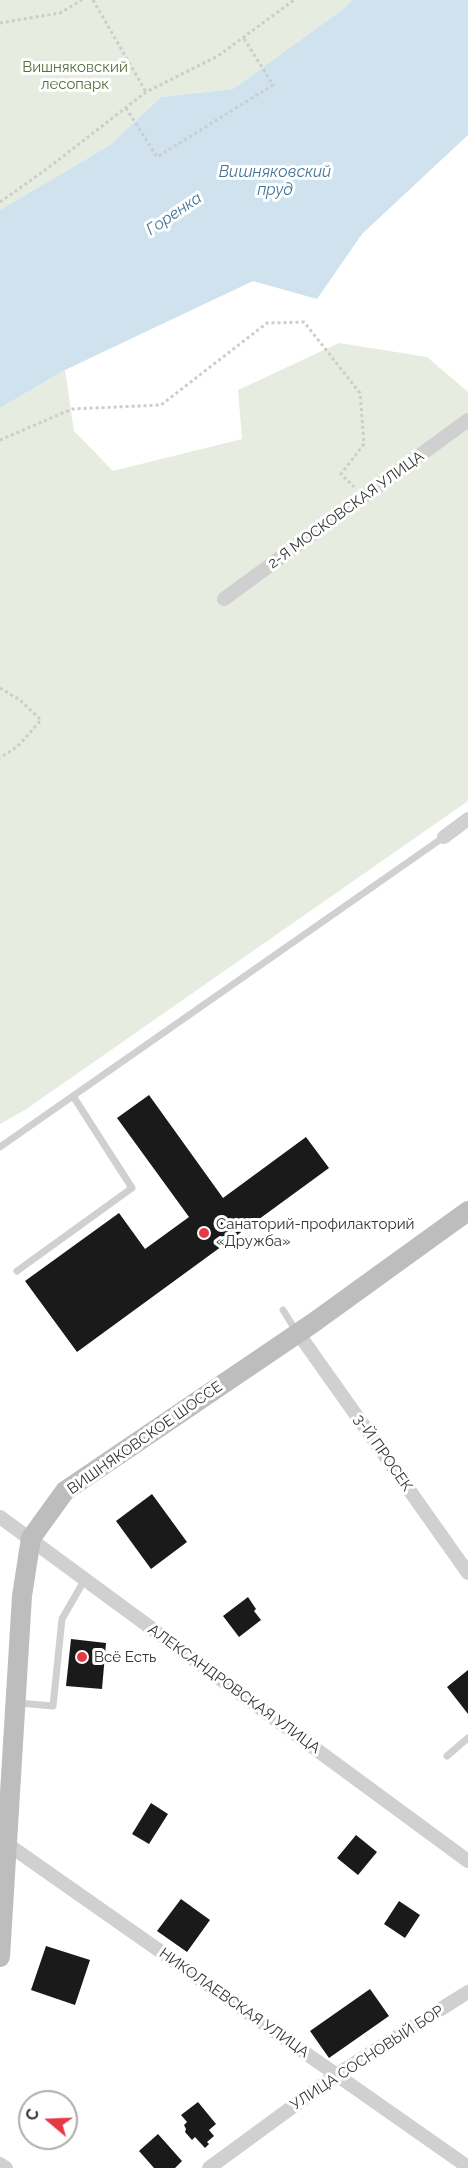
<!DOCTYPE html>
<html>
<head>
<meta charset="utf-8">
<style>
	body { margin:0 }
	#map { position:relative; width:468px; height:2168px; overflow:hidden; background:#fff; font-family:Raleway,sans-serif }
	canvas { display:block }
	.north { position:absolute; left:18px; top:2090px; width:60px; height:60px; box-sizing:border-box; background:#fff; border:2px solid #adadad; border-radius:50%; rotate:289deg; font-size:16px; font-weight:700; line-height:24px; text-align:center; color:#333 }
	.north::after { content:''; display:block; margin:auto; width:21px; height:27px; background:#e63946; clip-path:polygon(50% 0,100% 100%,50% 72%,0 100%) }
</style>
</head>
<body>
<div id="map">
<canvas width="468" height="2168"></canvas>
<div class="north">С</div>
</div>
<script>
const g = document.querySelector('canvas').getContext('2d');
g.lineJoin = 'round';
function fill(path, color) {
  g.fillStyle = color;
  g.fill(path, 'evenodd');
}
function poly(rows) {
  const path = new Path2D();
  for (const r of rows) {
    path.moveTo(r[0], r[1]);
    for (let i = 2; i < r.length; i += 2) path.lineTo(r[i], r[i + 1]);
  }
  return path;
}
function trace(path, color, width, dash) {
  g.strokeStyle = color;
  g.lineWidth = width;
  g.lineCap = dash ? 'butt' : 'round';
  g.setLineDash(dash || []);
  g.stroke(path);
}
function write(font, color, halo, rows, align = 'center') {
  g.font = font + ' Raleway,sans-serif';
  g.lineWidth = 6;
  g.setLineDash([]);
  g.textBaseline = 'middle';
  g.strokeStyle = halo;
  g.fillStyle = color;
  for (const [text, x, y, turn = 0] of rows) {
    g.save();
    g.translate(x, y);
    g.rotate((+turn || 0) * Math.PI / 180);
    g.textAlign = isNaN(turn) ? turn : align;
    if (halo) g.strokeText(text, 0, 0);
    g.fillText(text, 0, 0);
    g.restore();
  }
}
fill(poly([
	[0,0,352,0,343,9,233,89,161,97,110,145,0,210],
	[339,343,427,357,468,392,468,801,25,1110,0,1124,0,408,65,370,74,431,113,471,242,439,238,390]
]), '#e6ecdf');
fill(poly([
	[352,0,468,0,468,135,362,234,317,299,253,281,65,370,0,408,0,210,110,145,161,97,233,89,343,9]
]), '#cfe2ee');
fill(poly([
	[149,1095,223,1198,306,1137,329,1168,77,1352,25,1281,119,1213,145,1249,189,1217,117,1118],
	[152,1494,187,1542,151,1569,116,1521],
	[248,1597,256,1609,254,1611,261,1620,239,1637,223,1616],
	[71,1639,106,1643,102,1689,66,1686],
	[468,1670,468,1714,447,1687],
	[151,1803,168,1814,149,1844,132,1834],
	[356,1835,377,1852,358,1875,337,1858],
	[181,1899,210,1920,187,1952,157,1931],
	[399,1901,420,1915,405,1938,384,1924],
	[46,1946,90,1960,75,2005,31,1990],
	[370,1989,389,2016,329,2058,310,2031],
	[198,2102,216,2124,209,2130,214,2136,207,2142,209,2144,205,2148,195,2137,192,2140,185,2132,186,2129,184,2125,187,2122,181,2115],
	[158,2134,182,2161,175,2168,154,2168,139,2151]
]), '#1a1a1a');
trace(poly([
	[93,0,146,92],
	[0,23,60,13,82,0],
	[126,108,157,157,273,85,243,37],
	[0,202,44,171,146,92,218,56,294,0],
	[0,440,72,409,161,405,267,323,304,322,360,393,364,444,341,474,354,487],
	[0,688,20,700,41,720,18,746,0,758]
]), '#cdcdcd', 3, [3, 3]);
trace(poly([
	[0,1147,444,837],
	[17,1271,132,1188,73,1096],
	[283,1310,296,1331],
	[18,1703,53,1706,62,1619,85,1579],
	[447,1756,468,1738]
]), '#d0d0d0', 7);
trace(poly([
	[224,599,468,420],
	[444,837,468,819],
	[298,1333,468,1573],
	[0,1517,468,1861],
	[3,1841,468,2167],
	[0,2164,6,2168],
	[209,2168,336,2075,468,1992]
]), '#d0d0d0', 14);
trace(poly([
	[0,1957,22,1596,31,1538,65,1491,313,1323,468,1211]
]), '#bdbdbd', 20);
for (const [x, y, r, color] of [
	[204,1233,6,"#e63946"],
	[82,1657,6,"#e63946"]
]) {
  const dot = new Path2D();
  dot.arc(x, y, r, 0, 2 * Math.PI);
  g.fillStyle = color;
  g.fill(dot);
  trace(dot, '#fff', 2);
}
write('15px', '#56703f', '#fff', [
	["Вишняковский",75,67],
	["лесопарк",75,84]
]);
write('15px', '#333', '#fff', [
	["2-Я МОСКОВСКАЯ УЛИЦА",346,510,-36],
	["ВИШНЯКОВСКОЕ ШОССЕ",145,1438,-35],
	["3-Й ПРОСЕК",383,1453,55],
	["АЛЕКСАНДРОВСКАЯ УЛИЦА",234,1689,36],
	["НИКОЛАЕВСКАЯ УЛИЦА",234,2003,35],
	["УЛИЦА СОСНОВЫЙ БОР",367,2058,-33]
]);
write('15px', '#333', '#fff', [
	["Санаторий-профилакторий",216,1224],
	["«Дружба»",216,1241],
	["Всё Есть",94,1657]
], 'left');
write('italic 16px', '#3f7597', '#fff', [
	["Вишняковский",275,172],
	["пруд",275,190],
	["Горенка",174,214,-34]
]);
</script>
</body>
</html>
